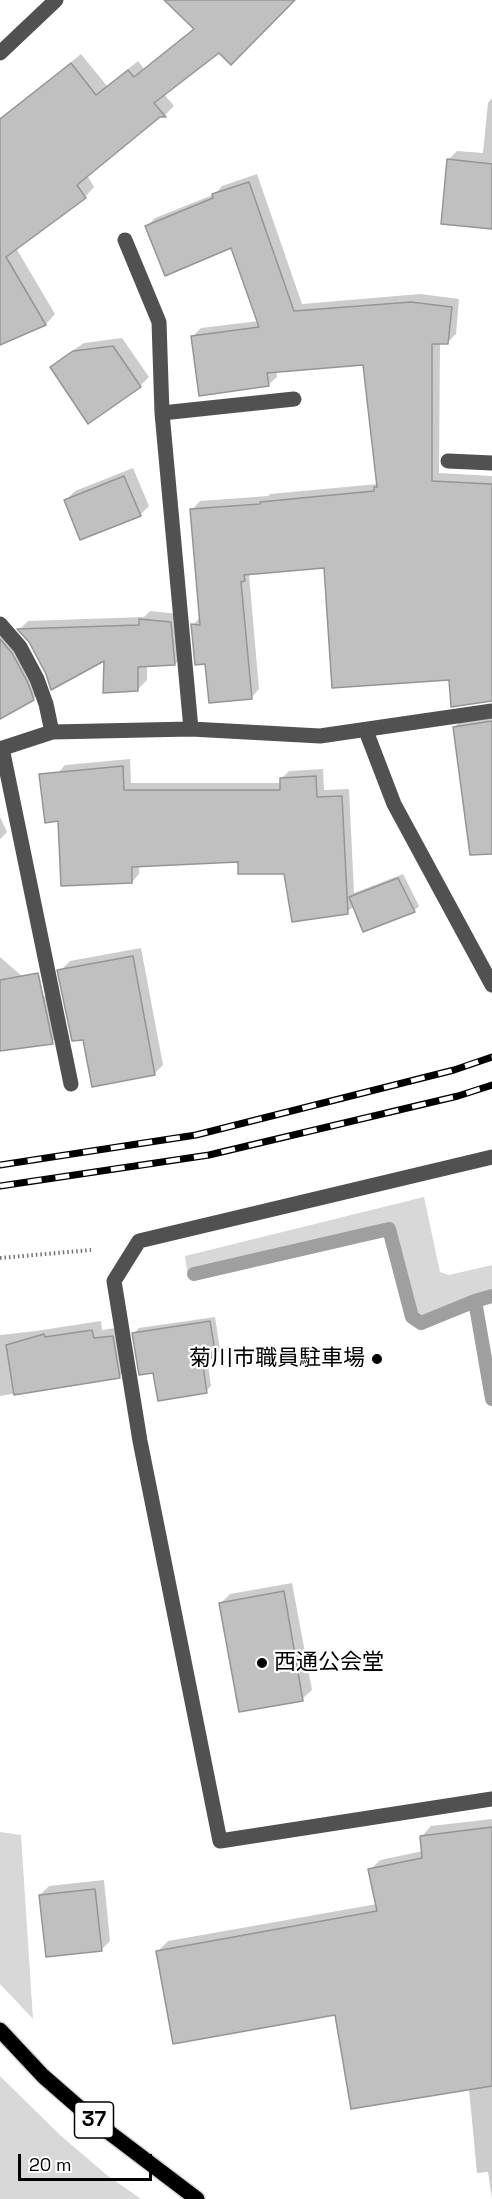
<!DOCTYPE html>
<html>
<head>
<meta charset="utf-8">
<style>
	body { margin:0 }
	#map { position:relative; width:492px; height:2199px; overflow:hidden; background:#fff; font-family:"Space Grotesk",sans-serif }
	canvas { display:block }
	.scale { position:absolute; left:18px; top:2154px; width:134px; height:27px; box-sizing:border-box; border:3px solid #000; border-top:0; padding-left:8px; font-size:18px; line-height:21px; white-space:nowrap; color:#000; -webkit-text-stroke:4px #fff; paint-order:stroke }
</style>
</head>
<body>
<div id="map">
<canvas width="492" height="2199"></canvas>
<div class="scale">20 m</div>
</div>
<script>
const g = document.querySelector('canvas').getContext('2d');
g.lineJoin = 'round';
function fill(path, color) {
  g.fillStyle = color;
  g.fill(path, 'evenodd');
}
function poly(rows) {
  const path = new Path2D();
  for (const r of rows) {
    path.moveTo(r[0], r[1]);
    for (let i = 2; i < r.length; i += 2) path.lineTo(r[i], r[i + 1]);
  }
  return path;
}
function trace(path, color, width, dash) {
  g.strokeStyle = color;
  g.lineWidth = width;
  g.lineCap = dash ? 'butt' : 'round';
  g.setLineDash(dash || []);
  g.stroke(path);
}
function write(font, color, halo, rows, align = 'center') {
  g.font = font + ' "Space Grotesk","Noto Sans JP",sans-serif';
  g.lineWidth = 4.5;
  g.setLineDash([]);
  g.textBaseline = 'middle';
  g.strokeStyle = halo;
  g.fillStyle = color;
  for (const [text, x, y, turn = 0] of rows) {
    g.save();
    g.translate(x, y);
    g.rotate((+turn || 0) * Math.PI / 180);
    g.textAlign = isNaN(turn) ? turn : align;
    if (halo) g.strokeText(text, 0, 0);
    g.fillText(text, 0, 0);
    g.restore();
  }
}
fill(poly([
	[424,1197,440,1272,449,1275,492,1265,492,1303,473,1308,420,1328,408,1321,386,1234,188,1278,185,1256],
	[0,1832,21,1835,33,2019,0,1984],
	[0,2076,60,2135,108,2176,141,2199,0,2199]
]), '#d8d8d8');
fill(poly([
	[166,0,293,0,219,51,164,94,174,106,165,115,160,115,87,175,94,187,85,197,16,248,55,314,46,324,0,343,0,120,81,54,107,86,138,61,144,69,195,28],
	[492,98,492,227,448,160,457,151,483,153,488,103],
	[257,174,302,304,420,294,459,299,456,334,448,342,440,342,439,473,492,476,492,700,450,679,325,566,252,573,249,575,259,689,251,698,207,663,193,625,201,616,192,510,200,501,268,496,270,494,378,484,364,364,276,370,277,377,268,385,192,337,201,328,259,321,232,246,146,227,155,218,215,194,222,186],
	[122,338,149,377,140,386,89,421,52,368,60,359,84,343],
	[133,468,149,506,140,515,66,500,75,491],
	[150,611,180,614,184,655,175,664,147,665,147,680,138,689,105,659,47,674,30,642,20,629,28,621,144,617],
	[8,629,42,690,33,699,0,717,0,634],
	[492,714,492,821,454,727,463,719],
	[130,759,131,783,282,783,281,779,289,771,323,769,324,790,349,789,354,893,403,874,419,906,414,911,354,906,347,912,286,872,239,860,139,865,139,874,132,882,58,773,65,765],
	[0,817,7,832,0,839],
	[141,948,163,1065,154,1074,61,970,70,961],
	[0,957,55,1005,61,1033,52,1042,0,1049],
	[215,1317,220,1350,215,1355,207,1357,211,1386,206,1391,154,1371,134,1333,139,1328],
	[101,1321,102,1330,122,1327,128,1368,119,1377,0,1396,0,1335,36,1331],
	[292,1583,312,1690,302,1699,221,1603,230,1594],
	[492,1819,492,2199,488,2172,477,2173,469,2089,336,2013,158,1951,168,1941,377,1904,370,1870,380,1860,423,1851,422,1836,431,1826],
	[104,1880,110,1941,101,1950,40,1895,49,1886]
]), '#0003');
trace(poly([
	[194,1274,389,1229,412,1317,421,1323,475,1301,492,1296],
	[475,1301,492,1399]
]), '#9f9f9f', 14);
const building = poly([
	[164,0,295,0,231,65,219,53,154,103,166,117,160,117,77,185,86,198,6,257,46,325,0,345,0,119,71,63,96,95,128,70,134,77,194,29,164,0],
	[447,159,492,164,492,229,441,224,447,159],
	[249,182,294,311,411,302,452,307,448,344,432,344,432,481,492,484,492,701,451,707,449,680,332,688,324,568,244,575,245,581,241,582,252,699,209,703,205,664,195,665,191,624,200,625,190,509,260,504,260,502,374,491,374,487,377,487,363,365,267,373,269,386,199,396,191,336,259,327,231,248,165,276,145,226,213,198,212,194,249,182],
	[113,346,141,387,88,424,50,367,73,351,113,346],
	[124,476,141,516,80,540,64,500,124,476],
	[139,619,171,622,175,665,138,667,138,691,103,693,104,661,51,690,46,674,29,642,17,629,139,625,139,619],
	[0,639,12,653,28,683,34,700,0,719,0,639],
	[492,721,492,854,470,855,453,727,492,721],
	[123,766,124,790,280,790,280,778,316,776,317,797,342,796,348,914,292,922,284,874,238,874,238,862,132,867,132,883,61,886,58,821,45,823,39,774,123,766],
	[398,878,415,912,363,932,349,897,398,878],
	[133,956,155,1075,92,1087,83,1040,72,1041,57,970,133,956],
	[38,973,53,1044,0,1051,0,980,38,973],
	[210,1321,216,1357,202,1359,207,1393,158,1401,153,1373,139,1375,132,1333,210,1321],
	[92,1330,94,1338,113,1336,120,1378,14,1395,6,1345,44,1334,45,1337,92,1330],
	[284,1591,303,1701,239,1712,219,1603,284,1591],
	[492,1827,492,2086,351,2109,335,2015,173,2044,156,1951,377,1911,368,1869,422,1858,420,1836,492,1827],
	[95,1889,102,1951,46,1957,39,1895,95,1889]
]);
fill(building, '#c0c0c0');
trace(building, '#959595', 1.5);
const major = poly([
	[0,2030,43,2076,98,2124,197,2199]
]);
trace(major, '#dbdbdb', 18);
trace(poly([
	[0,1258,91,1250]
]), '#737373', 4, [1.5, 3]);
trace(poly([
	[0,53,56,0],
	[125,240,159,322,162,413,191,729],
	[162,413,294,399],
	[448,461,492,463],
	[0,624,20,647,37,679,46,704,52,732],
	[366,731,394,804,492,985],
	[2,748,71,1084],
	[0,749,52,732,191,729,320,736,492,711],
	[492,1157,139,1241,114,1281,140,1441,220,1841,492,1799]
]), '#515151', 15);
trace(major, '#000', 15);
const rail = poly([
	[0,1165,196,1135,454,1070,492,1057],
	[0,1186,209,1155,458,1096,492,1085]
]);
trace(rail, '#000', 7);
trace(rail, '#fff', 4.5, [14]);
for (const [x, y, r, color] of [
	[377,1359,6,"#000"],
	[262,1663,6,"#000"]
]) {
  const dot = new Path2D();
  dot.arc(x, y, r, 0, 2 * Math.PI);
  g.fillStyle = color;
  g.fill(dot);
  trace(dot, '#fff', 2);
}
for (const [x, y, w] of [
	[94,2120,39]
]) {
  const box = new Path2D();
  box.roundRect(x - w / 2, y - 18, w, 36, 4.5);
  g.fillStyle = '#fff';
  g.fill(box);
  trace(box, '#000', 1.5);
}
write('bold 21px', '#000', null, [
	["37",94,2120]
]);
write('22px', '#000', '#fff', [
	["菊川市職員駐車場",365,1359],
	["西通公会堂",274,1663,"left"]
], 'right');
</script>
</body>
</html>
